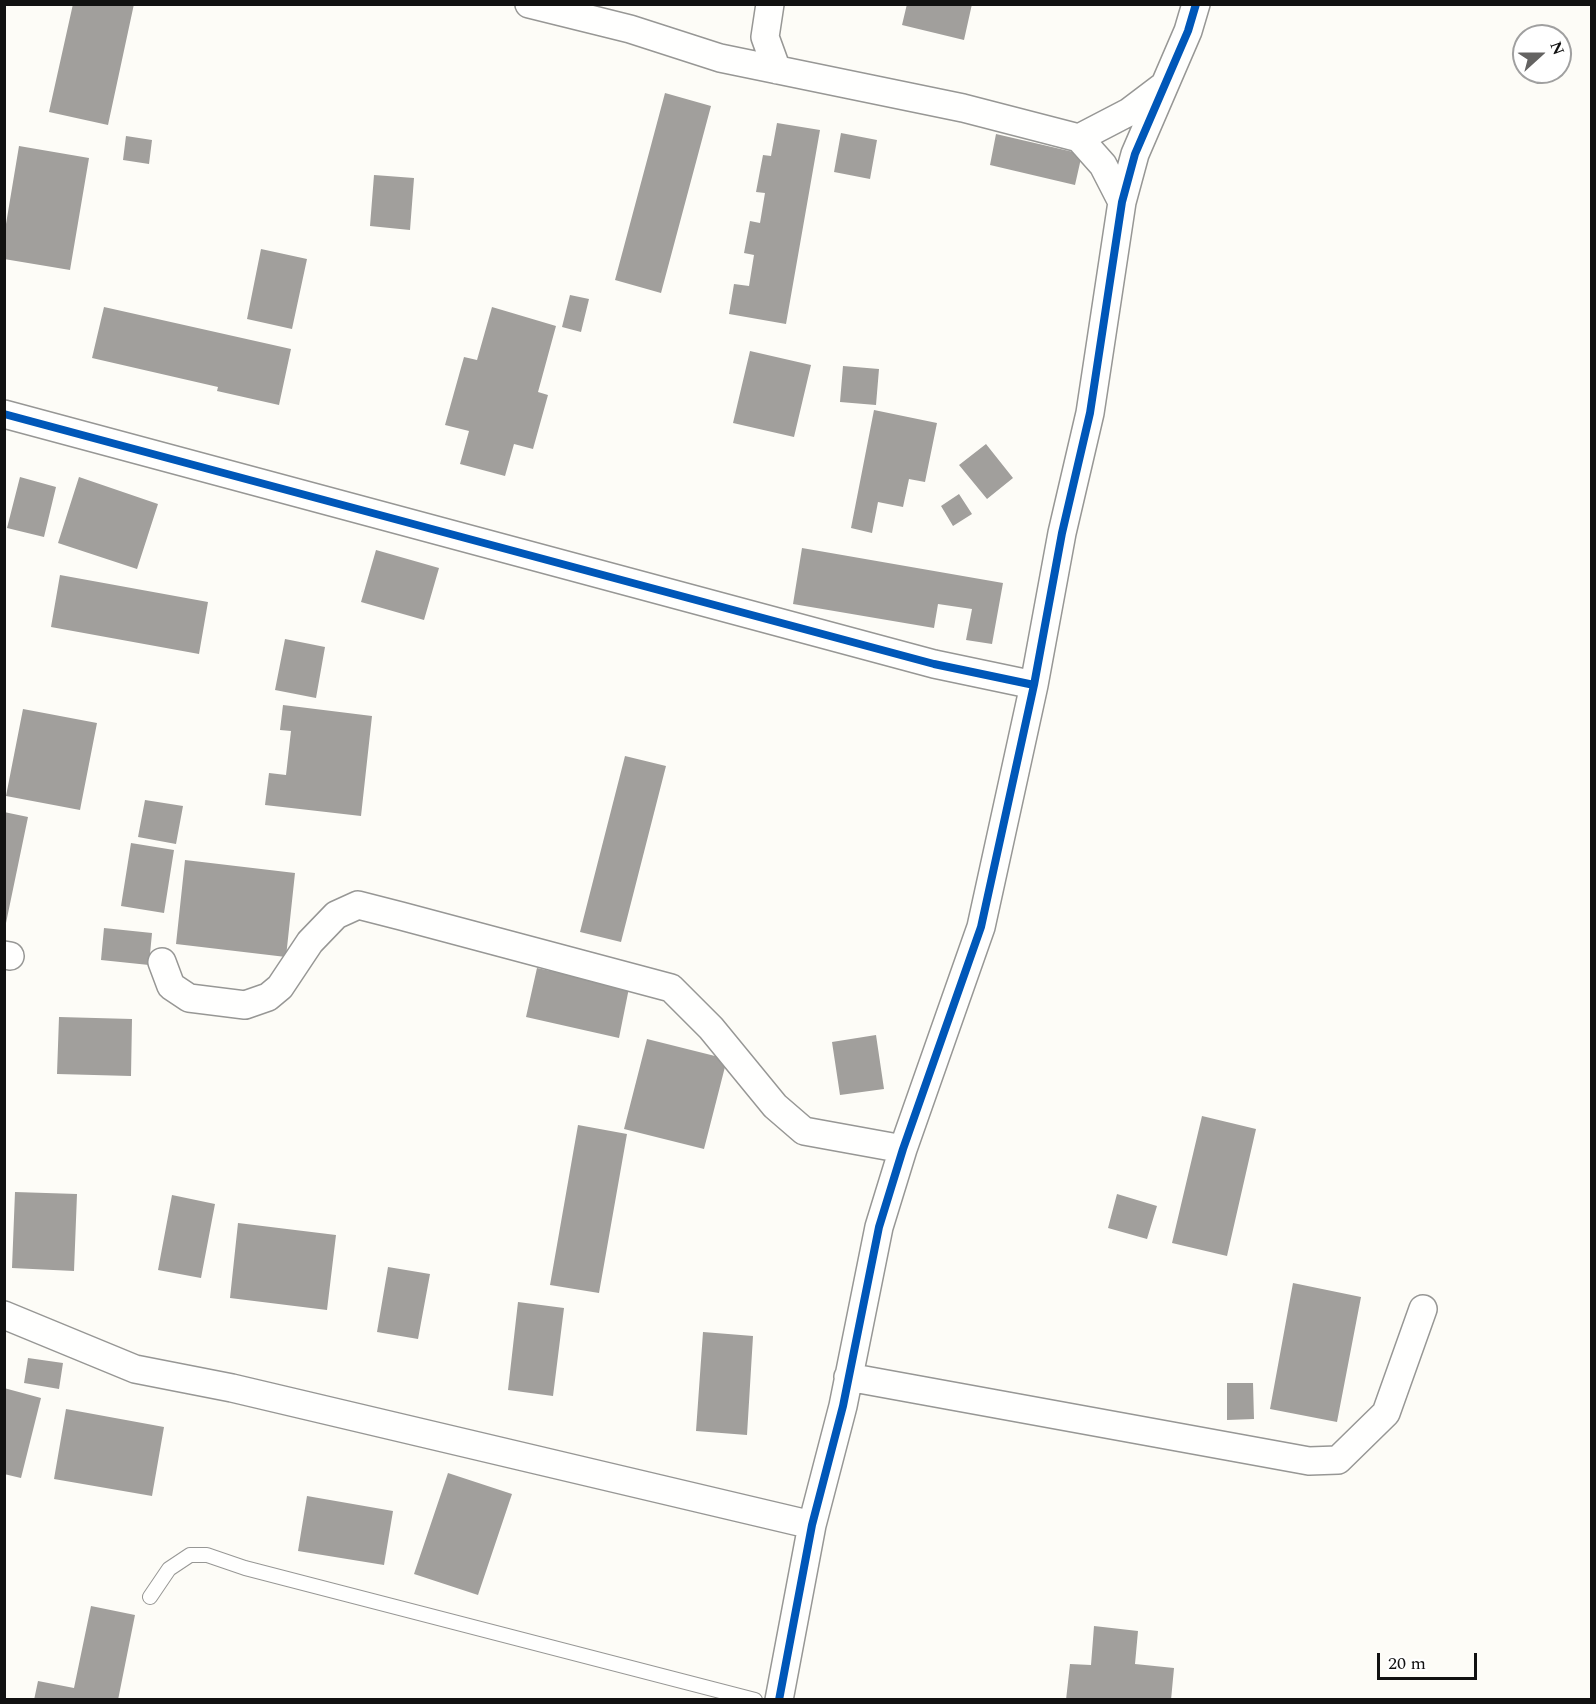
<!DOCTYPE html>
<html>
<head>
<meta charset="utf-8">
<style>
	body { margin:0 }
	#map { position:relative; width:1596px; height:1704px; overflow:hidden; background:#fdfcf7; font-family:Spectral,serif }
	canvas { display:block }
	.frame { position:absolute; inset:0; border:6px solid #111; pointer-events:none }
	.north { position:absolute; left:1512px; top:24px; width:60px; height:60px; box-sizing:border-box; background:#fff; border:2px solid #a0a0a0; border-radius:50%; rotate:69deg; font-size:16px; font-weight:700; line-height:24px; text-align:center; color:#111 }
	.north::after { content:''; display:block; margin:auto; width:21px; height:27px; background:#646362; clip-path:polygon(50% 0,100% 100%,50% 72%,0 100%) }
	.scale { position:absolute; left:1377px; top:1653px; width:100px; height:27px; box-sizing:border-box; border:3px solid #111; border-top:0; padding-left:8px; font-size:18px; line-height:21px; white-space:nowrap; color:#111; -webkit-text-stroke:4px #fff; paint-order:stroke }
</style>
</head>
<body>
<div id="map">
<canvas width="1596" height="1704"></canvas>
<div class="frame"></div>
<div class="north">N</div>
<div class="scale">20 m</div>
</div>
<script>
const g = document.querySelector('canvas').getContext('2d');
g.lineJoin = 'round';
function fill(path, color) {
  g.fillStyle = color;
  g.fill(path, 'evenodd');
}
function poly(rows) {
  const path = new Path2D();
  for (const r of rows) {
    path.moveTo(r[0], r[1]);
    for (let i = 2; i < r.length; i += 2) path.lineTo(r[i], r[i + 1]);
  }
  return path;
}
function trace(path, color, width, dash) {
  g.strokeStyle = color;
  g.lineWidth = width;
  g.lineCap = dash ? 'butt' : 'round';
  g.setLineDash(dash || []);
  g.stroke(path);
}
fill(poly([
	[73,4,134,4,108,125,49,112],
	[907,4,972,4,964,40,902,25],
	[665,93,711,106,661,293,615,280],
	[777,123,820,130,786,324,729,314,734,284,749,286,754,255,744,253,750,221,760,223,765,193,756,192,763,155,771,156],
	[841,133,877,140,870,179,834,172],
	[996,134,1082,154,1075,185,990,165],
	[126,136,152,140,149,164,123,160],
	[19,146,89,158,70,270,4,259,4,236],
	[374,175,414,178,410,230,370,226],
	[261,249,307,259,292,329,247,319],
	[570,295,589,299,581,332,562,327],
	[104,307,291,349,279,405,217,391,218,387,92,358],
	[492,307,556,326,538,392,548,395,533,449,514,444,505,476,460,464,469,431,445,425,464,357,477,360],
	[750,351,811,365,794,437,733,423],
	[843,366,879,369,876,405,840,402],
	[874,410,937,423,925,482,909,479,903,507,878,502,872,533,851,528],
	[986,444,1013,478,987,499,959,465],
	[20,477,56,487,44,537,7,528],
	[79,477,158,504,137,569,58,543],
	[959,494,972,514,953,526,941,506],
	[802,548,1003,583,992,644,966,640,972,609,938,604,934,628,793,604],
	[376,550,439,568,424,620,361,602],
	[60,575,208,602,199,654,51,627],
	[285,639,325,647,316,698,275,690],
	[283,705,372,716,361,816,265,805,269,773,286,775,291,731,280,730],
	[23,709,97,723,80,810,6,796],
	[625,756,666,766,621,942,580,932],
	[145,800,183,806,176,844,138,837],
	[4,812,28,817,6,923,4,923],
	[131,843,174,850,164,913,121,906],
	[185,860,295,873,286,957,176,944],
	[104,928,152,933,149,965,101,960],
	[537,968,629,988,619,1038,526,1017],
	[59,1017,132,1019,131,1076,57,1074],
	[876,1035,884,1089,840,1095,832,1042],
	[647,1039,727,1059,704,1149,624,1129],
	[1202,1116,1256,1129,1227,1256,1172,1243],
	[578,1125,627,1134,599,1293,550,1285],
	[15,1192,77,1194,74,1271,12,1268],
	[1117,1194,1157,1206,1147,1239,1108,1228],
	[172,1195,215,1204,201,1278,158,1270],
	[238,1223,336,1235,327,1310,230,1298],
	[388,1267,430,1274,418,1339,377,1332],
	[1293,1283,1361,1297,1337,1422,1270,1409],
	[518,1302,564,1308,553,1396,508,1390],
	[703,1332,753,1336,747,1435,696,1431],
	[28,1358,63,1363,59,1389,24,1383],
	[1227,1383,1253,1383,1254,1419,1227,1420],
	[4,1388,41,1398,21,1478,4,1474],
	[66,1409,164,1427,152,1496,54,1479],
	[448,1473,512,1494,478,1595,414,1574],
	[307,1496,393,1511,384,1565,298,1551],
	[91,1606,135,1615,118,1700,34,1700,38,1681,74,1688],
	[1094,1626,1138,1631,1135,1664,1174,1668,1171,1700,1066,1700,1070,1664,1091,1665]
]), '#a19f9c');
const service = poly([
	[150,1597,169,1569,190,1555,207,1555,245,1568,755,1700]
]);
const minor = poly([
	[529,4,630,29,720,58,963,108,1079,138,1103,165,1122,202],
	[770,4,765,37,777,70],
	[1079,138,1129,112,1162,87],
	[4,414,934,664,1034,685],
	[4,955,10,956],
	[162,962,171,986,189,998,245,1005,268,997,280,987,310,942,336,915,358,905,401,916,671,988,711,1028,775,1106,804,1131,903,1149],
	[4,1315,135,1369,232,1388,812,1525],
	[848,1377,1309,1461,1338,1460,1386,1413,1423,1309],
	[779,1700,812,1525,843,1406,879,1227,903,1149,981,927,1034,685,1062,533,1090,413,1122,202,1135,154,1188,31,1196,4]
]);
trace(service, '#979795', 16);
trace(minor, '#979795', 30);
trace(service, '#fffffe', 14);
trace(minor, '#fffffe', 27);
trace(poly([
	[4,414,934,664,1034,685],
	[779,1700,812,1525,843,1406,879,1227,903,1149,981,927,1034,685,1062,533,1090,413,1122,202,1135,154,1188,31,1196,4]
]), '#0057b8', 8);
</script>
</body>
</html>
